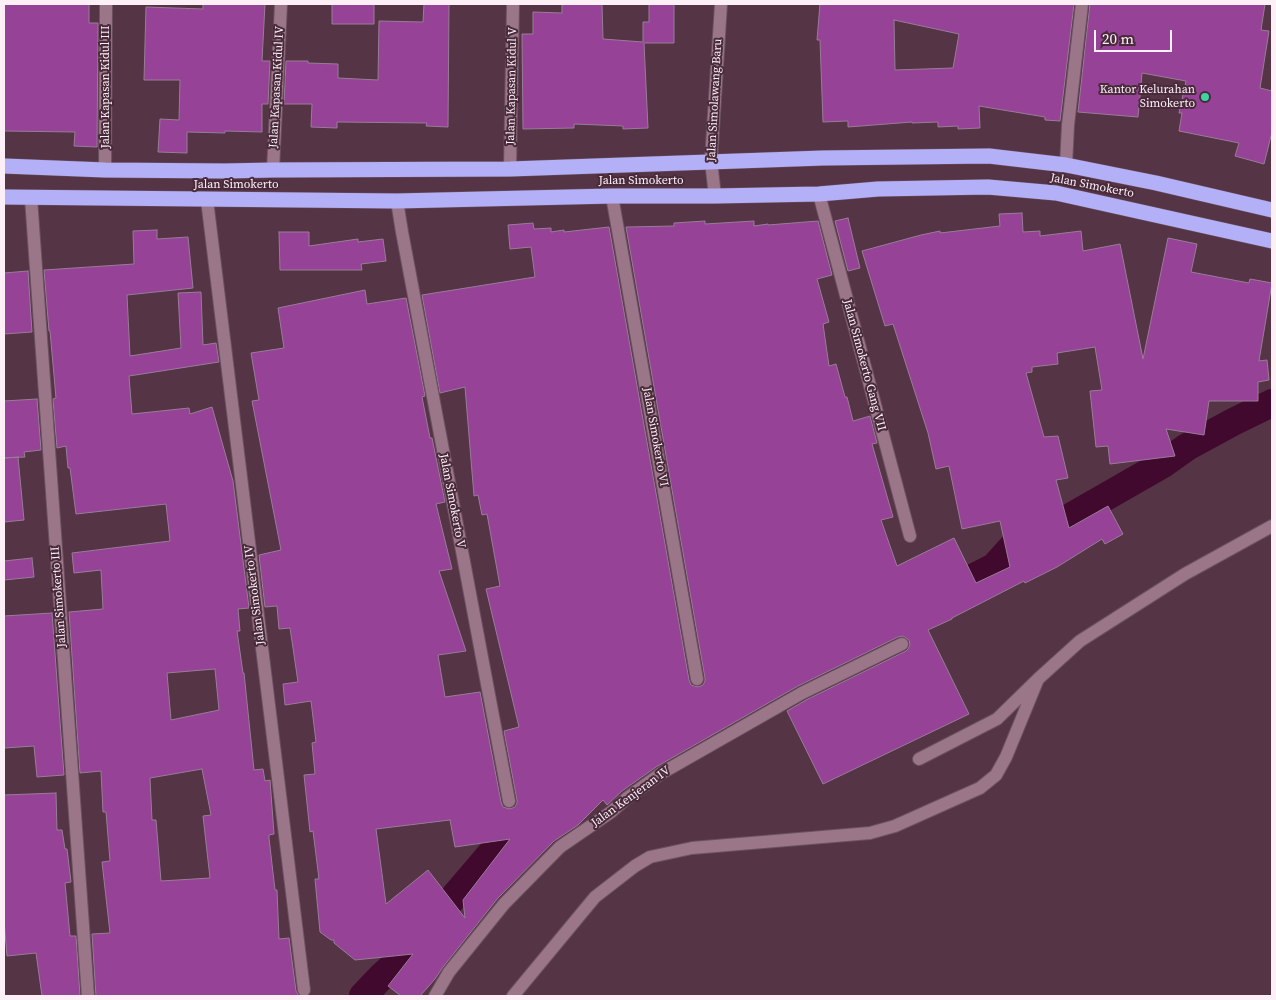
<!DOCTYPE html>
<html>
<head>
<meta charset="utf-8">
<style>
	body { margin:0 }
	#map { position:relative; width:1276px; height:1000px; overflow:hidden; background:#553446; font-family:"Source Serif 4",serif }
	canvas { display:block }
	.frame { position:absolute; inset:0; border:5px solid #fcf0f6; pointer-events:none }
	.scale { position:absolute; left:1094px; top:30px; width:78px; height:22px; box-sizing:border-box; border:2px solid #fcf0f6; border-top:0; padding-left:6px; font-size:15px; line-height:18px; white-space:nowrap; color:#fcf0f6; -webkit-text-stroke:4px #492a3b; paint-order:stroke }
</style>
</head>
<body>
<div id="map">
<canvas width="1276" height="1000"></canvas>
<div class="frame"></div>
<div class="scale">20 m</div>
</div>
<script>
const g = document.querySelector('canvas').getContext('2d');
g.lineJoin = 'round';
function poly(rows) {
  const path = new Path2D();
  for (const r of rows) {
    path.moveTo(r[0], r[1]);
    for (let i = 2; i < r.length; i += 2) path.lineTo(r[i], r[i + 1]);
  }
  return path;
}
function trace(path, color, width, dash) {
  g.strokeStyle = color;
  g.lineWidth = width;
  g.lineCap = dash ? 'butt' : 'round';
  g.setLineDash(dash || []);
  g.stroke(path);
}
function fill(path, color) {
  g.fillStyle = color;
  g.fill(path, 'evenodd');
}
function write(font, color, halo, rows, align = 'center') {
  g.font = font + ' "Source Serif 4",serif';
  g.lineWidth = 4;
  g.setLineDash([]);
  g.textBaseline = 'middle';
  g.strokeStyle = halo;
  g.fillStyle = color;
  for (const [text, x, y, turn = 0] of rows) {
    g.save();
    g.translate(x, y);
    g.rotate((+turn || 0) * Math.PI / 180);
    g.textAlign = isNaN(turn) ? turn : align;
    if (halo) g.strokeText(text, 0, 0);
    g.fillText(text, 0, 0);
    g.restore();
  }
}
trace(poly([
	[941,594,994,567,1012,547,1067,519,1163,464,1187,447,1233,422,1272,403],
	[363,996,382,976,418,944,441,912,488,857,528,813]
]), '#41092d', 28);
const building = poly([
	[4,4,89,4,89,23,98,23,97,147,74,146,75,132,4,131,4,4],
	[203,4,265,4,262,61,270,61,268,104,262,104,262,132,225,131,225,133,187,132,187,153,158,152,160,119,179,120,180,80,144,80,146,7,203,9,203,4],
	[332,4,374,4,374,24,332,24,332,4],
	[424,4,449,4,448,127,426,126,427,123,337,122,337,128,311,127,312,104,284,104,286,61,308,61,308,63,338,64,338,78,378,80,379,21,423,22,424,4],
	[562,4,602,4,603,39,643,42,643,22,649,22,649,4,674,4,674,43,644,43,648,128,623,129,623,126,574,124,574,128,523,129,522,34,533,34,533,12,562,13,562,4],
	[820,4,1074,4,1060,121,1045,120,1045,117,979,106,980,128,958,129,958,126,938,127,938,122,912,123,912,122,848,127,848,121,823,122,820,40,817,40,820,4],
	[894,20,959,34,953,68,895,70,894,20],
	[1090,4,1265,4,1261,30,1269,31,1260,88,1272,91,1272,132,1264,164,1235,156,1239,143,1179,131,1182,113,1179,113,1186,81,1142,73,1138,117,1078,112,1090,4],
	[1022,213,1023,232,1040,231,1040,236,1081,231,1083,251,1120,244,1143,359,1168,238,1197,244,1191,272,1249,283,1250,279,1272,283,1259,361,1267,360,1269,380,1258,382,1258,401,1209,401,1204,435,1166,429,1175,456,1110,464,1108,446,1096,447,1090,391,1102,390,1095,347,1057,353,1058,364,1032,367,1032,372,1026,373,1044,437,1058,436,1068,478,1056,480,1069,528,1108,506,1123,534,1105,544,1102,539,1057,567,1025,583,1024,581,952,618,952,619,928,630,969,714,823,784,787,711,806,700,906,651,908,649,910,645,909,640,903,636,898,637,798,686,656,767,622,791,607,805,603,800,578,825,554,841,498,898,443,967,435,979,420,996,401,996,388,986,413,954,355,960,334,943,334,940,331,940,320,932,315,879,319,879,313,831,310,832,304,775,315,774,312,743,316,742,311,701,285,705,283,684,298,682,290,628,279,629,277,606,265,607,259,555,281,550,252,401,259,400,251,353,284,348,278,308,365,290,367,304,406,298,425,396,422,397,430,438,432,438,445,502,436,504,452,569,439,571,466,651,438,655,445,697,480,692,501,802,503,807,510,809,515,807,517,803,517,800,504,731,519,727,486,589,500,586,487,514,482,515,478,495,474,496,465,387,440,393,422,295,535,277,531,247,510,249,508,225,533,223,534,229,551,228,551,232,564,230,564,232,609,227,689,680,691,685,698,687,703,685,705,681,705,678,626,227,674,226,674,223,705,221,705,224,754,221,754,226,768,224,768,225,818,221,832,275,817,279,829,322,823,324,829,366,836,364,845,397,847,397,853,421,870,416,877,443,872,444,893,517,881,520,897,566,954,538,976,583,1010,567,1000,521,962,529,949,466,936,469,928,433,893,324,885,326,862,251,921,235,940,231,940,233,1000,226,999,214,1022,213],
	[450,820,455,847,510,839,463,900,465,918,428,870,386,904,376,829,450,820],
	[848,218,860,268,848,271,835,221,848,218],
	[157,230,157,239,188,237,193,288,127,295,130,356,181,348,178,293,201,292,203,345,216,343,219,362,129,376,132,414,189,408,190,414,212,407,233,481,249,608,238,609,240,631,237,631,243,673,244,673,254,770,263,769,265,781,270,780,274,834,269,835,269,838,275,890,277,890,279,939,289,938,296,991,299,996,96,996,92,934,110,933,102,862,110,861,106,812,103,812,101,771,80,773,69,612,103,609,101,570,74,573,72,553,170,541,166,504,76,514,70,468,68,468,66,446,57,448,53,399,56,398,50,331,49,331,44,270,134,264,133,231,157,230],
	[215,669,219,710,171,720,167,673,215,669],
	[202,769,211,815,203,816,210,878,161,881,156,820,152,820,150,778,202,769],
	[279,232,309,232,309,246,358,239,358,242,383,239,386,261,361,264,362,270,280,270,279,232],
	[28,271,32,332,4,334,4,273,28,271],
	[37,399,41,450,24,452,25,457,4,458,4,401,37,399],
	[18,457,24,520,4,522,4,458,18,457],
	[32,558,34,577,4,580,4,561,32,558],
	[52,613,64,775,37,777,34,746,4,748,4,616,52,613],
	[56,793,57,830,62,830,65,849,67,849,71,882,65,883,70,936,76,936,80,996,42,996,36,953,7,956,4,920,4,795,56,793]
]);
fill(building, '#954297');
trace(building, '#997c98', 1);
const lane = poly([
	[919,759,997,719,1038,679,1080,641,1185,574,1272,526],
	[513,996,595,897,635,866,650,857,692,848,870,833,895,826,980,788,996,775,1006,757,1038,679]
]);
const street = poly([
	[711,161,715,196],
	[1066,165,1068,125,1082,4],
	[510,169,513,4],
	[105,170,106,4],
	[273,170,281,4],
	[819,194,910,536],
	[612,196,697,679],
	[31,198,88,996],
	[207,200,304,990],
	[397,201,402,232,509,801],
	[435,996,449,972,504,904,560,847,611,812,627,798,660,774,802,693,902,644]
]);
const secondary = poly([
	[711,161,721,4]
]);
const highway = poly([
	[4,166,105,170,225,171,273,170,510,169,823,158,989,156,1066,165,1156,183,1272,210],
	[4,197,397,201,612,196,715,196,819,194,878,189,988,187,1056,193,1272,241]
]);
trace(lane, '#6c5261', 14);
trace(street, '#6c5261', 14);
trace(secondary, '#6c5261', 14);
trace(highway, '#6c5261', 16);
trace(lane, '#9b7689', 12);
trace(street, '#9b7689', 12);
trace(secondary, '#9b7689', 12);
trace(highway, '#b4b0f8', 15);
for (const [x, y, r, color] of [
	[1205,97,5,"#3dd4a3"]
]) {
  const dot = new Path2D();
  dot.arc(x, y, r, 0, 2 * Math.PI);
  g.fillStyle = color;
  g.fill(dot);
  trace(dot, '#492a3b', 2);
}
write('12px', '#fcf0f6', '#492a3b', [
	["Jalan Kapasan Kidul V",512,86,-89],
	["Jalan Kapasan Kidul III",106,87,-90],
	["Jalan Kapasan Kidul IV",277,87,-87],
	["Jalan Simolawang Baru",715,100,-87],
	["Jalan Simokerto",641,181],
	["Jalan Simokerto",236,185],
	["Jalan Simokerto",1092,186,11],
	["Jalan Simokerto Gang VII",864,365,75],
	["Jalan Simokerto VI",655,437,80],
	["Jalan Simokerto V",452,501,79],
	["Jalan Simokerto IV",255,595,-97],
	["Jalan Simokerto III",59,597,-94],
	["Jalan Kenjeran IV",631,797,-36]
]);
write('12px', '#fcf0f6', '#492a3b', [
	["Kantor Kelurahan",1195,90],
	["Simokerto",1195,104]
], 'right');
</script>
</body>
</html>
